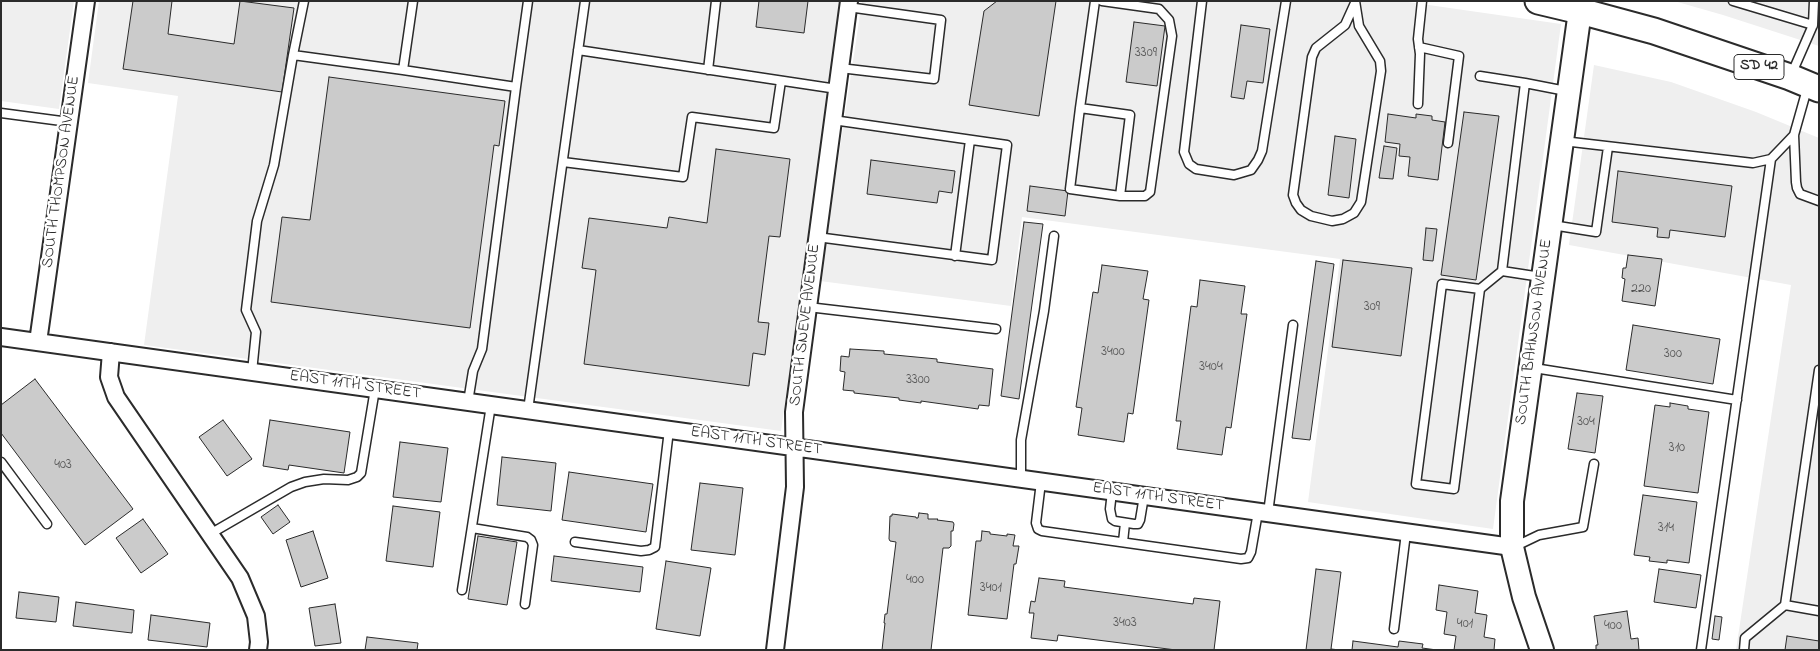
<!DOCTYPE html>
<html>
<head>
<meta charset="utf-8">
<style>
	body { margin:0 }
	#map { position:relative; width:1820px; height:651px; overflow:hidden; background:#fff; font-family:"Indie Flower",sans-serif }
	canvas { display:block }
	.frame { position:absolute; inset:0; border:2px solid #2b2b2b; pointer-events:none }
</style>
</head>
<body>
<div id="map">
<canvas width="1820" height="651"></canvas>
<div class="frame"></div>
</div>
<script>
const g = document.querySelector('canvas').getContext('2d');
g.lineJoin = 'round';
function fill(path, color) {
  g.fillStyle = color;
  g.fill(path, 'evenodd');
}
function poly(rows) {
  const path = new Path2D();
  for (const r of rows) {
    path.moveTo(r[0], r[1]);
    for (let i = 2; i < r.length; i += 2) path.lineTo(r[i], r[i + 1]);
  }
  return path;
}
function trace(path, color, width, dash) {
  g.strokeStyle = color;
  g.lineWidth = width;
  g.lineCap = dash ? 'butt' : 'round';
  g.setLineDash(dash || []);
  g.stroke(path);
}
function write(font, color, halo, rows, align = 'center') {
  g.font = font + ' "Indie Flower",sans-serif';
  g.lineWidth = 4.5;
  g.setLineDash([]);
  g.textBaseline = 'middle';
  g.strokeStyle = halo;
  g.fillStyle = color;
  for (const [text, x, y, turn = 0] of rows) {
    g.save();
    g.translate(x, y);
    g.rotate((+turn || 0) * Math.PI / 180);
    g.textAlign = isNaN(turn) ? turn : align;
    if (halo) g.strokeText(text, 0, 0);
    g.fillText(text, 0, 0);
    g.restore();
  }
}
fill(poly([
	[1,1,74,1,59,109,1,101],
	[99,1,840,1,781,431,144,345,178,96,88,83],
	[862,1,1401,1,1561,24,1493,529,1308,502,1340,259,1022,217,1011,306,820,281],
	[1674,1,1819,1,1819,46,1723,15],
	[1594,65,1671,82,1756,112,1819,138,1819,650,1736,650,1791,285,1569,245]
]), '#efefef');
const building = poly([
	[133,1,172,1,168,34,234,44,240,1,294,8,282,92,123,69,133,1],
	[759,1,808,1,804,33,756,27,759,1],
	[997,1,1056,1,1039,116,969,105,984,11,997,1],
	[1134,22,1165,26,1157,86,1126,82,1134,22],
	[1241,25,1270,29,1263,83,1247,81,1244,99,1231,97,1241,25],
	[329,77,505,101,499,146,494,145,470,328,271,302,282,217,310,220,329,77],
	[1464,112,1499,116,1476,280,1441,275,1464,112],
	[1388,114,1416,118,1416,114,1432,116,1432,120,1445,122,1438,180,1408,176,1410,157,1399,156,1400,144,1385,142,1388,114],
	[1335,136,1356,139,1349,198,1328,195,1335,136],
	[1384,146,1397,148,1393,179,1379,178,1384,146],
	[716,149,790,159,780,237,769,236,758,322,769,323,765,355,753,353,749,386,584,364,596,270,582,268,589,218,667,228,669,217,707,223,716,149],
	[871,160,955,171,952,193,939,191,937,203,867,194,871,160],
	[1618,171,1732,186,1725,237,1670,230,1669,238,1657,237,1658,228,1612,222,1618,171],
	[1030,186,1068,191,1065,216,1027,211,1030,186],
	[1024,222,1043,224,1019,399,1001,396,1024,222],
	[1426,228,1437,229,1433,261,1423,260,1426,228],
	[1628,255,1662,259,1655,306,1622,301,1625,279,1622,278,1623,268,1626,268,1628,255],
	[1343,260,1412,268,1401,356,1332,347,1343,260],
	[1316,261,1334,264,1310,440,1292,438,1316,261],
	[1102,265,1148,271,1143,299,1149,300,1133,414,1128,413,1124,442,1078,435,1082,408,1076,407,1093,292,1098,293,1102,265],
	[1200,280,1245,286,1241,314,1247,314,1231,428,1226,427,1222,455,1177,449,1181,421,1176,421,1191,306,1197,307,1200,280],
	[1633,325,1720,339,1713,384,1626,370,1633,325],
	[850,349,884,351,884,354,937,359,937,362,993,369,989,406,979,405,978,409,921,401,921,403,899,400,899,398,854,393,854,391,843,390,845,372,840,371,841,356,849,357,850,349],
	[35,379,133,509,85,545,1,433,1,405,35,379],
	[1577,393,1603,396,1595,453,1568,449,1577,393],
	[1670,403,1688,406,1688,409,1709,412,1698,493,1644,486,1655,405,1670,407,1670,403],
	[223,420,252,459,227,476,199,437,223,420],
	[270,420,350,432,344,473,289,465,288,470,263,466,270,420],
	[400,442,448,448,441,502,393,497,400,442],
	[502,457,556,463,551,511,497,505,502,457],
	[569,472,653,484,646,532,562,520,569,472],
	[700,483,743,488,735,555,691,550,700,483],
	[1643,495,1697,502,1689,563,1667,560,1667,563,1649,561,1650,557,1634,555,1643,495],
	[278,505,290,522,273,534,261,517,278,505],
	[393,506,440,512,433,567,386,561,393,506],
	[919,513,928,514,928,519,938,519,937,520,953,522,954,524,953,531,951,531,951,546,949,548,943,548,931,650,882,650,885,623,884,623,885,614,887,614,896,542,890,541,889,539,890,516,892,516,892,514,916,517,916,518,918,518,919,513],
	[143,519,168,554,141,573,116,538,143,519],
	[313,531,328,578,301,587,286,540,313,531],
	[982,531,990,532,990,534,1007,536,1007,534,1015,535,1013,546,1019,546,1016,564,1014,564,1007,619,968,615,976,541,981,541,982,531],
	[478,536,517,542,507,605,468,599,478,536],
	[554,556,643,567,640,592,551,581,554,556],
	[666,561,711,568,700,636,656,629,666,561],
	[1316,569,1341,572,1331,649,1340,650,1306,650,1316,569],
	[1659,569,1701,575,1696,608,1654,602,1659,569],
	[1039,578,1065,581,1064,587,1193,604,1194,598,1220,601,1214,650,1176,650,1058,635,1057,641,1031,638,1034,613,1029,613,1031,601,1035,602,1039,578],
	[1439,585,1478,591,1475,613,1487,615,1484,637,1495,639,1494,650,1454,650,1456,636,1444,634,1447,612,1436,610,1439,585],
	[19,592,59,597,56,622,16,618,19,592],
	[76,602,134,610,132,633,73,626,76,602],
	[335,604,341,643,315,646,309,608,335,604],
	[1627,611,1631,639,1638,638,1639,650,1596,650,1596,645,1598,645,1594,616,1627,611],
	[151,615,210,623,207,647,148,640,151,615],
	[1715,616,1722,617,1719,640,1712,639,1715,616],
	[1787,636,1819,641,1819,650,1785,650,1787,636],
	[367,637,418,643,417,650,365,650,367,637],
	[1353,641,1398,647,1399,641,1423,644,1422,648,1437,650,1352,650,1353,641]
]);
fill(building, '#cbcbcb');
trace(building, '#2b2b2b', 1);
const lane = poly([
	[413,1,403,70,516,87,482,349,473,371,468,402],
	[1102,1,1159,9,1169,20,1172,36,1150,192,1145,196,1120,196],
	[1202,1,1184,152,1189,164,1196,169,1234,175,1251,170,1258,160,1262,151,1286,1],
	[1733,1,1813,25,1792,73],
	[1355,3,1345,25,1316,48,1312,57,1293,195,1296,203,1301,210,1311,216,1332,221,1343,219,1354,213,1361,202,1381,71,1380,61,1359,26,1355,1],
	[1813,25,1814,1],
	[1419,47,1459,56,1448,143],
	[578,50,837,89],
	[293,55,304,1],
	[840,68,934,79,941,20,848,7],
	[708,70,716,1],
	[1480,76,1525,83],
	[516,87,528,1],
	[1807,89,1794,135,1796,182,1797,188,1800,194,1819,201],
	[1418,104,1420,54,1418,39,1422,1],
	[1080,108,1130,115,1120,196,1070,189,1080,108,1095,1],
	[1,113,69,122],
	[1563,141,1753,163,1771,159,1794,135],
	[563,162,683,177,692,117,774,128,781,81],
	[1552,225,1596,232,1608,147],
	[817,237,992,260,1007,145,833,120],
	[955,256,970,140],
	[1541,277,1502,271,1525,83,1566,91],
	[1480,289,1454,489,1416,484,1442,284,1480,289,1502,271],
	[808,307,996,329],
	[1534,368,1737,400],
	[252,372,256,332,246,310,257,221,274,165,293,55,403,70],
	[528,410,585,1],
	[1,462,47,524],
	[1021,479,1021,440,1044,311,1054,236],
	[1041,482,1036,523,1038,529,1042,531,1241,559,1248,558,1251,552,1258,512],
	[1112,492,1110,509,1112,519,1115,521,1134,524,1138,524,1140,520,1144,496],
	[1268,513,1293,325],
	[472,528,527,537,531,540,533,545,525,604],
	[210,534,291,487,305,482,324,479,348,480,357,477,361,473,375,389],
	[575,542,641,551,649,550,655,547,669,430],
	[1123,542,1125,523],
	[1516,546,1539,535,1583,527,1594,464],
	[462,590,491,405],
	[1785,605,1819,611],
	[1394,629,1406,533],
	[1701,650,1771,159],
	[1744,650,1745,638,1785,605,1819,370]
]);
const street = poly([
	[1,337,1512,547],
	[38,342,86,1],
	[111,352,109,377,116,397,240,578,256,616,259,642,258,650],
	[775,650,795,487,794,412,849,1]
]);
const secondary = poly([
	[1542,650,1524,597,1512,547,1512,501,1580,11]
]);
const primary = poly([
	[1538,1,1580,11,1654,31,1790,77,1819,89]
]);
trace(lane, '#2b2b2b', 11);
trace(street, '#2b2b2b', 20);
trace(secondary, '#2b2b2b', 26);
trace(primary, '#2b2b2b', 29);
trace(lane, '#fff', 8);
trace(street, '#fff', 16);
trace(secondary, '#fff', 22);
trace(primary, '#fff', 25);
write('14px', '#535353', null, [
	["3309",1146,54],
	["220",1641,290],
	["309",1372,308],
	["3400",1113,353],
	["300",1673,355],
	["3404",1211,368],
	["3300",918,381],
	["304",1586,423],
	["310",1677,449],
	["403",63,466],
	["314",1666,529],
	["400",915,581],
	["3401",991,589],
	["3403",1125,624],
	["401",1465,625],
	["400",1613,627]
]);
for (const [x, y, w] of [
	[1759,67,50]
]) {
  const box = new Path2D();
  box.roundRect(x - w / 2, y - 12.5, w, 25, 4);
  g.fillStyle = '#fff';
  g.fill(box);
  trace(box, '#2b2b2b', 1);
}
write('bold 15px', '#2b2b2b', null, [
	["SD 42",1759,67]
]);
write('16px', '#2b2b2b', '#fff', [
	["SOUTH THOMPSON AVENUE",62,172,-82],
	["SOUTH SNEVE AVENUE",806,325,-83],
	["SOUTH BAHNSON AVENUE",1535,332,-82],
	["EAST 11TH STREET",355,386,8],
	["EAST 11TH STREET",756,442,8],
	["EAST 11TH STREET",1158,498,8]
]);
</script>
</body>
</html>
